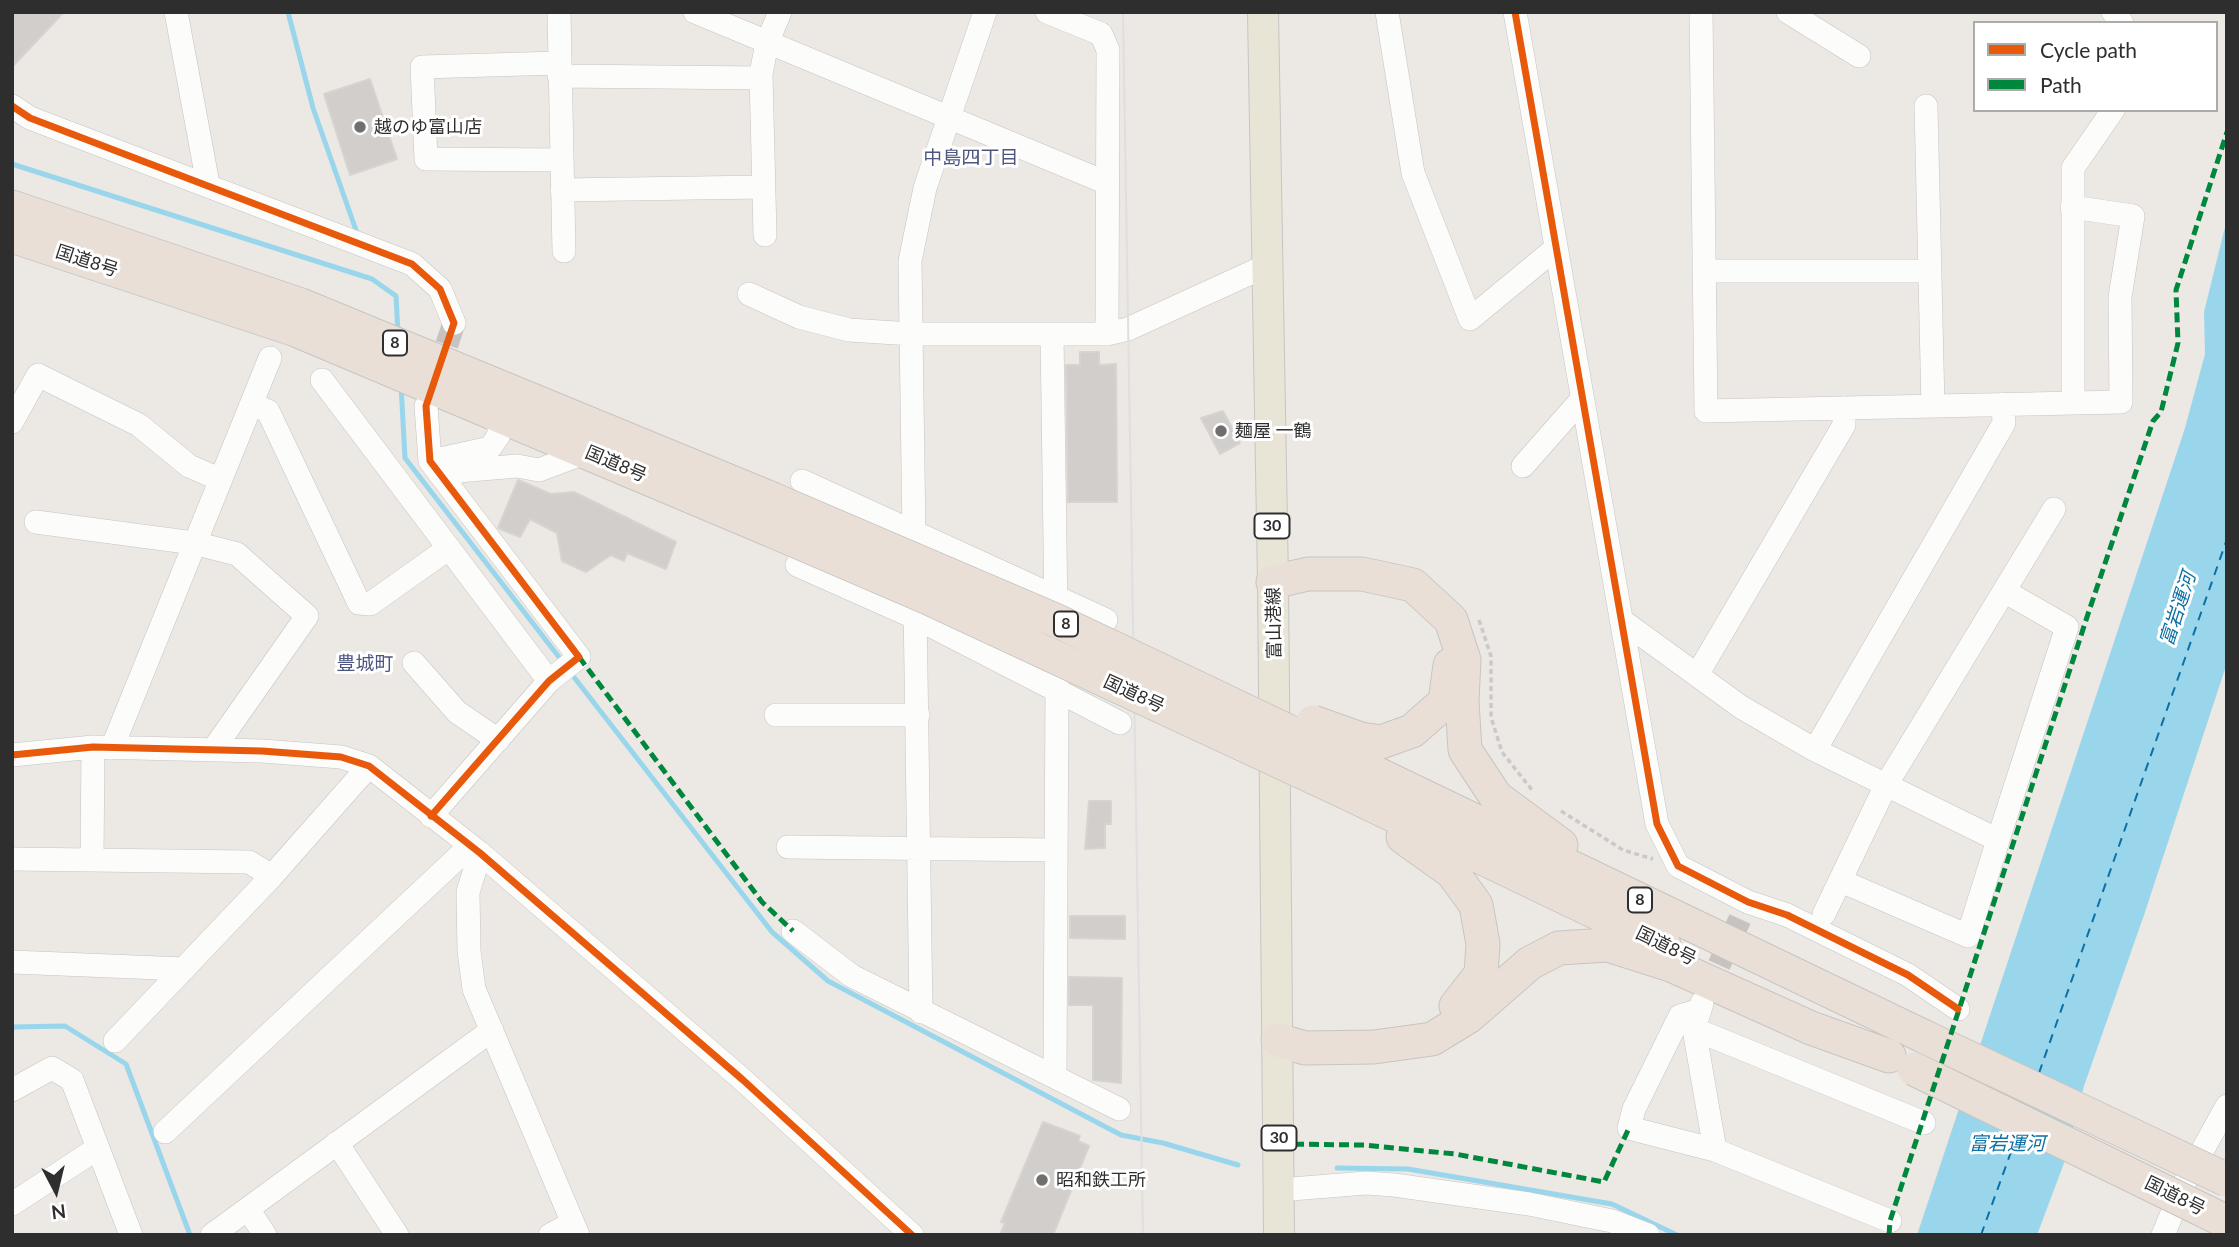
<!DOCTYPE html>
<html>
<head>
<meta charset="utf-8">
<style>
	body { margin:0 }
	#map { position:relative; width:2239px; height:1247px; overflow:hidden; background:#ece8e4; font-family:Lato,sans-serif }
	canvas { display:block }
	.frame { position:absolute; inset:0; border:14px solid #2e2e2e; pointer-events:none }
	.legend { position:absolute; left:1973px; top:21px; width:245px; height:91px; box-sizing:border-box; background:#fff; border:2px solid #ababab; margin:0; padding:9px 12px; list-style:none; font-size:21px; color:#2e2e2e }
	.legend li { display:flex; align-items:center; gap:14px; height:35px }
	.legend b { width:35px; border:2px solid #ababab }
	.north { position:absolute; left:21px; top:1156px; width:70px; height:70px; -webkit-text-stroke:5px #fff; paint-order:stroke; rotate:173deg; font-size:19px; font-weight:700; line-height:28px; text-align:center; color:#2e2e2e }
	.north::after { content:''; display:block; margin:auto; width:24px; height:32px; background:#2e2e2e; clip-path:polygon(50% 0,100% 100%,50% 72%,0 100%) }
</style>
</head>
<body>
<div id="map">
<canvas width="2239" height="1247"></canvas>
<div class="frame"></div>
<ul class="legend">
<li><b style="height:9px;background:#e8590c"></b>Cycle path</li>
<li><b style="height:9px;background:#00873e"></b>Path</li>
</ul>
<div class="north">N</div>
</div>
<script>
const g = document.querySelector('canvas').getContext('2d');
g.lineJoin = 'round';
function fill(path, color) {
  g.fillStyle = color;
  g.fill(path, 'evenodd');
}
function poly(rows) {
  const path = new Path2D();
  for (const r of rows) {
    path.moveTo(r[0], r[1]);
    for (let i = 2; i < r.length; i += 2) path.lineTo(r[i], r[i + 1]);
  }
  return path;
}
function trace(path, color, width, dash) {
  g.strokeStyle = color;
  g.lineWidth = width;
  g.lineCap = dash ? 'butt' : 'round';
  g.setLineDash(dash || []);
  g.stroke(path);
}
function write(font, color, halo, rows, align = 'center') {
  g.font = font + ' Lato,"Noto Sans JP",sans-serif';
  g.lineWidth = 6;
  g.setLineDash([]);
  g.textBaseline = 'middle';
  g.strokeStyle = halo;
  g.fillStyle = color;
  for (const [text, x, y, turn = 0] of rows) {
    g.save();
    g.translate(x, y);
    g.rotate((+turn || 0) * Math.PI / 180);
    g.textAlign = isNaN(turn) ? turn : align;
    if (halo) g.strokeText(text, 0, 0);
    g.fillText(text, 0, 0);
    g.restore();
  }
}
fill(poly([
	[2227,219,2227,663,2144,915,2084,1086,2064,1163,2037,1235,1917,1235,2185,428,2205,354,2204,312]
]), '#99d6ec');
trace(poly([
	[288,12,313,108,357,233],
	[12,164,372,279,396,296,398,334],
	[401,385,405,458,562,661],
	[570,672,772,932,828,981,1121,1135,1163,1143,1238,1165],
	[12,1027,65,1026,126,1064,190,1235],
	[1337,1168,1408,1169,1612,1204,1677,1235]
]), '#99d6ec', 5);
trace(poly([
	[2039,1073,2227,539],
	[1981,1235,2016,1138]
]), '#0d6fa3', 2, [9, 7]);
const building = poly([
	[12,12,64,12,12,67,12,12],
	[370,79,397,159,350,175,324,94,370,79],
	[1080,352,1099,352,1099,365,1116,364,1117,502,1068,502,1066,365,1080,365,1080,352],
	[1223,411,1240,443,1220,454,1201,418,1223,411],
	[518,480,551,494,574,492,676,542,666,569,627,553,624,561,611,555,586,572,562,561,557,533,530,519,520,537,498,528,518,480],
	[1089,801,1111,801,1111,824,1105,824,1105,848,1085,849,1089,801],
	[1070,916,1125,916,1125,939,1070,938,1070,916],
	[1069,977,1122,978,1121,1083,1093,1080,1093,1005,1069,1005,1069,977],
	[1043,1122,1080,1136,1078,1141,1089,1146,1053,1235,1000,1235,1005,1223,1001,1222,1043,1122]
]);
fill(building, '#d1cecb');
trace(building, '#d7d4d0', 2);
trace(poly([
	[436,377,454,323],
	[1705,996,1740,919]
]), '#c6c3c0', 23, [23, 11]);
const minor = poly([
	[176,12,208,184],
	[559,12,564,251],
	[695,12,1107,183],
	[1047,12,1101,34,1108,50,1107,334],
	[1387,12,1413,173,1470,319,1556,248],
	[1515,12,1657,824,1678,866,1748,902,1787,915,1908,975,1958,1009],
	[1701,12,1706,411,2121,402,2120,297,2133,216,2072,207],
	[1788,12,1859,56],
	[2113,12,2122,23],
	[559,63,422,67,426,159,561,160],
	[559,76,761,78],
	[12,106,30,118,412,264,440,289,454,323],
	[1926,106,1933,406],
	[562,190,763,187],
	[765,235,761,74,767,43,780,12],
	[1704,271,1930,271],
	[749,294,799,317,849,330,912,334,1107,334,1128,329,1268,265],
	[1052,334,1057,682,1055,1076],
	[322,380,549,681],
	[2073,403,2073,168,2113,110],
	[252,404,268,411,359,603,370,604,449,548],
	[426,406,430,461,579,657,549,681,431,816],
	[12,422,38,375,139,425,189,466,219,479],
	[436,460,490,448,499,435,499,415],
	[1523,466,1582,399],
	[446,481,458,471,517,466,539,470,587,452],
	[802,481,1106,620],
	[36,522,194,543,237,554,307,616,213,750],
	[797,565,916,618,1120,723],
	[1621,620,1741,707,1815,750,1998,840,1968,936,1841,881],
	[414,663,457,712,498,740],
	[1697,675,1844,425,1844,408],
	[776,715,918,715],
	[112,748,270,358],
	[1815,750,2004,423,2003,404],
	[12,755,93,747,262,751,341,757,369,766,480,853,743,1080,912,1235],
	[1998,840,2067,627,2004,591],
	[788,847,1056,850],
	[480,853,468,892,469,951,474,989,578,1235],
	[12,859,249,862,272,876],
	[92,860,93,747],
	[1824,914,1886,785,2054,509],
	[793,931,852,976,1119,1109],
	[12,962,184,969],
	[1702,1003,1694,1029,1715,1150,1890,1221],
	[1700,1010,1680,1016,1634,1109,1629,1128,1715,1150],
	[921,1012,910,261,925,188,985,12],
	[1694,1029,1924,1123],
	[115,1041,272,876,369,766],
	[12,1090,52,1068,72,1080,131,1235],
	[165,1132,470,846],
	[337,1143,397,1235],
	[1279,1190,1366,1183,1394,1185,1529,1204,1612,1221,1648,1235],
	[12,1204,98,1148],
	[248,1209,265,1235],
	[212,1235,492,1030],
	[550,1235,572,1223],
	[2163,1235,2186,1180,2227,1106]
]);
const major = poly([
	[1263,12,1273,582,1279,1235]
]);
const highway = poly([
	[12,207,301,305,770,498],
	[12,236,296,330,768,529],
	[1273,582,1308,574,1362,574,1413,585,1451,620,1464,660,1462,701,1465,750,1496,797,1561,845],
	[1361,739,1381,742,1412,731,1445,702,1450,665],
	[1355,763,1925,1037],
	[1347,793,1664,945],
	[1403,837,1452,872,1476,905,1483,944,1481,974,1456,1006],
	[1278,1040,1305,1048,1374,1047,1432,1039,1468,1017,1530,963,1559,948,1608,945,1671,965,1811,1028,1889,1056]
]);
trace(minor, '#c5c4c5', 24);
trace(major, '#c6c5c4', 32);
trace(highway, '#c6c5c4', 35);
trace(poly([
	[1479,620,1491,656,1491,717,1502,752,1532,790],
	[1561,811,1623,850,1653,859]
]), '#c9c9c8', 3.5, [5, 3.5]);
trace(minor, '#fcfcfb', 23);
trace(major, '#e8e4d6', 30);
trace(highway, '#eadfd6', 33);
trace(poly([
	[1123,12,1143,1235]
]), '#dfdfe1', 2);
const highwayBridge = poly([
	[770,498,1055,620,1355,763],
	[768,529,926,597,1347,793],
	[1313,722,1361,739],
	[1925,1037,2227,1180],
	[1914,1069,2227,1222]
]);
trace(highwayBridge, '#c6c5c4', 35, []);
trace(highwayBridge, '#eadfd6', 33);
trace(poly([
	[579,657,762,902,793,931],
	[1279,1144,1364,1145,1455,1154,1604,1182,1629,1128],
	[1889,1235,1890,1221,2088,614,2153,421,2161,412,2178,343,2176,290,2227,132]
]), '#00873e', 5, [10, 5]);
trace(poly([
	[1515,12,1657,824,1678,866,1748,902,1787,915,1908,975,1958,1009],
	[12,106,30,118,412,264,440,289,454,323,426,406,430,461,579,657,549,681,431,816],
	[12,755,93,747,262,751,341,757,369,766,480,853,743,1080,912,1235]
]), '#e8590c', 7);
for (const [x, y, r, color] of [
	[360,127,7,"#706f6e"],
	[1221,431,7,"#706f6e"],
	[1042,1180,7,"#706f6e"]
]) {
  const dot = new Path2D();
  dot.arc(x, y, r, 0, 2 * Math.PI);
  g.fillStyle = color;
  g.fill(dot);
  trace(dot, '#fff', 2.5);
}
for (const [x, y, w] of [
	[395,343,24],
	[1272,526,35],
	[1066,624,24],
	[1640,900,24],
	[1279,1138,35]
]) {
  const box = new Path2D();
  box.roundRect(x - w / 2, y - 12.5, w, 25, 5);
  g.fillStyle = '#fff';
  g.fill(box);
  trace(box, '#2e2e2e', 2);
}
write('bold 16px', '#2e2e2e', null, [
	["8",395,343],
	["30",1272,526],
	["8",1066,624],
	["8",1640,900],
	["30",1279,1138]
]);
write('18px', '#2e2e2e', '#fff', [
	["越のゆ富山店",374,127],
	["麺屋 一鶴",1235,431],
	["昭和鉄工所",1056,1180]
], 'left');
write('18px', '#2e2e2e', '#fff', [
	["国道8号",87,261,18],
	["国道8号",616,464,23],
	["富山港線",1274,623,-91],
	["国道8号",1134,694,25],
	["国道8号",1666,946,26],
	["国道8号",2175,1196,26]
]);
write('19px', '#4d5680', '#fff', [
	["中島四丁目",971,158],
	["豊城町",365,664]
]);
write('italic 19px', '#0d6fa3', '#fff', [
	["富岩運河",2178,609,-72],
	["富岩運河",2007,1144]
]);
</script>
</body>
</html>
